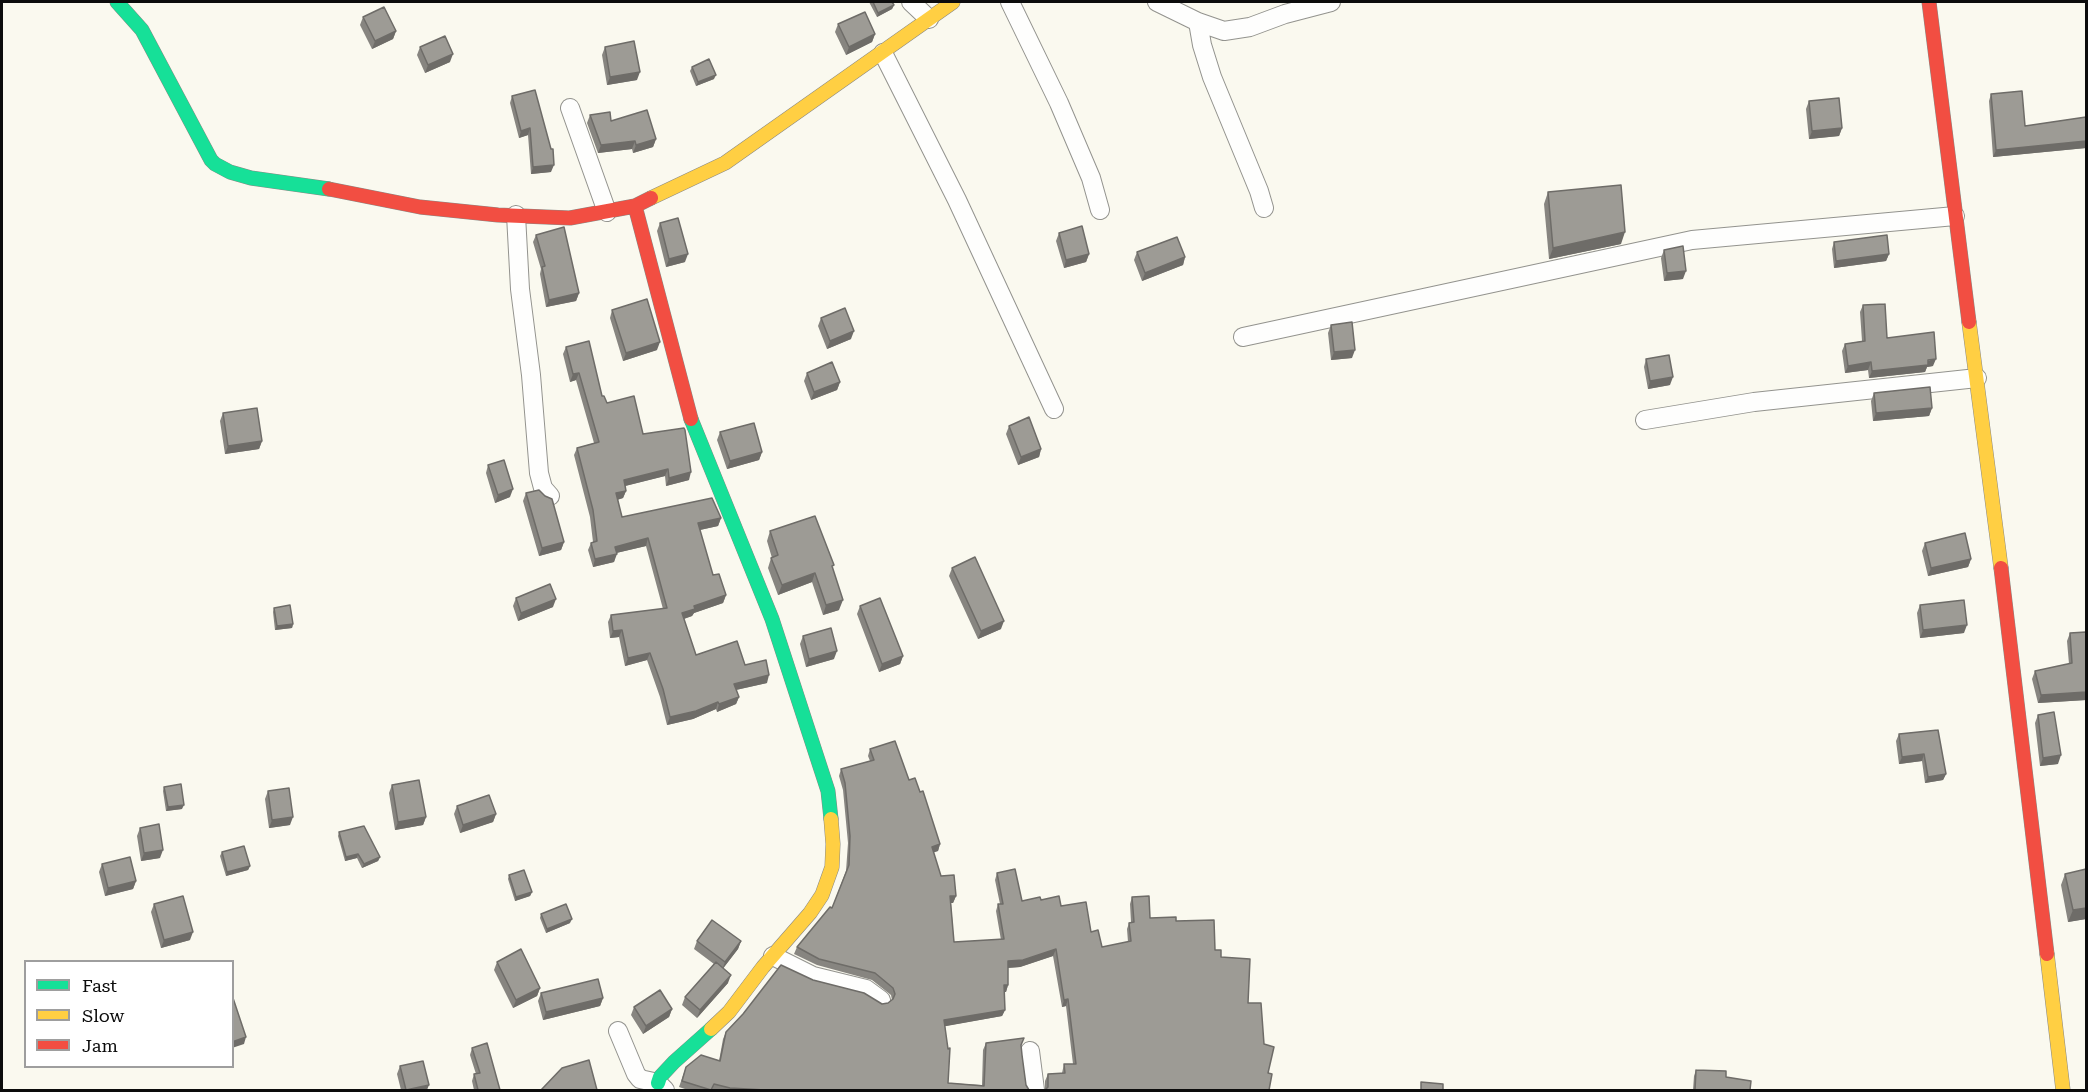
<!DOCTYPE html>
<html>
<head>
<meta charset="utf-8">
<style>
	body { margin:0 }
	#map { position:relative; width:2088px; height:1092px; overflow:hidden; background:#faf9ef; font-family:"Roboto Serif",serif }
	canvas { display:block }
	.frame { position:absolute; inset:0; border:3px solid #0c0c0c; pointer-events:none }
	.legend { position:absolute; left:24px; top:960px; width:210px; height:108px; box-sizing:border-box; background:#fff; border:2px solid #9e9e9e; margin:0; padding:8px 10px; list-style:none; font-size:18px; color:#0c0c0c }
	.legend li { display:flex; align-items:center; gap:12px; height:30px }
	.legend b { width:30px; border:2px solid #9e9e9e }
</style>
</head>
<body>
<div id="map">
<canvas width="2088" height="1092"></canvas>
<div class="frame"></div>
<ul class="legend">
<li><b style="height:8px;background:#16e098"></b>Fast</li>
<li><b style="height:8px;background:#ffcf43"></b>Slow</li>
<li><b style="height:8px;background:#f24e42"></b>Jam</li>
</ul>
</div>
<script>
const g = document.querySelector('canvas').getContext('2d');
g.lineJoin = 'round';
function poly(rows) {
  const path = new Path2D();
  for (const r of rows) {
    path.moveTo(r[0], r[1]);
    for (let i = 2; i < r.length; i += 2) path.lineTo(r[i], r[i + 1]);
  }
  return path;
}
function trace(path, color, width, dash) {
  g.strokeStyle = color;
  g.lineWidth = width;
  g.lineCap = dash ? 'butt' : 'round';
  g.setLineDash(dash || []);
  g.stroke(path);
}
function fill(path, color) {
  g.fillStyle = color;
  g.fill(path, 'evenodd');
}
const street = poly([
	[911,2,929,19],
	[1010,2,1059,103,1091,178,1100,210],
	[1157,2,1198,22,1224,31,1250,27,1285,14,1331,2],
	[1198,22,1202,45,1212,77,1259,191,1264,208],
	[883,53,957,200,1054,409],
	[570,108,607,212],
	[516,215,520,289,531,375,539,473,543,488,550,496],
	[1243,337,1692,240,1955,216],
	[1645,420,1754,402,1977,378],
	[773,956,813,976,866,989,881,1000],
	[618,1031,636,1074,640,1079,658,1083,665,1090],
	[1030,1051,1035,1090]
]);
const fast = poly([
	[117,2,142,30,211,160,215,164,230,172,251,178,329,189],
	[691,419,772,619,828,791,831,819],
	[658,1083,660,1077,674,1062,711,1029]
]);
const slow = poly([
	[651,198,725,163,953,2],
	[1969,322,2001,568],
	[2047,954,2063,1090],
	[711,1029,729,1012,763,967,810,913,822,895,832,867,833,844,831,819]
]);
const jam = poly([
	[1929,2,1969,322],
	[329,189,420,207,498,215,570,218,635,206,651,198],
	[635,206,691,419],
	[2001,568,2047,954]
]);
trace(street, '#93938e', 20);
trace(fast, '#8a8985', 15);
trace(slow, '#8a8985', 15);
trace(jam, '#8a8985', 15);
trace(street, '#fefefd', 18);
trace(fast, '#16e098', 14);
trace(slow, '#ffcf43', 14);
trace(jam, '#f24e42', 14);
fill(poly([
	[869,2,892,2,894,5,892,9,877,17],
	[363,17,396,31,393,39,372,49,360,25],
	[838,24,875,34,872,42,846,55,835,32],
	[420,47,450,62,425,73,417,55],
	[605,47,637,80,607,85,602,55],
	[692,67,714,79,696,86,690,71],
	[535,90,551,172,531,174,528,135,519,138,510,103,512,96],
	[1991,94,2025,126,2086,117,2086,148,1993,157,1989,101],
	[1809,101,1842,128,1839,136,1809,139,1806,109],
	[590,115,611,121,656,139,653,147,633,153,632,149,598,153,587,123],
	[1548,192,1621,244,1549,259,1544,204],
	[660,223,685,262,666,267,657,231],
	[1059,233,1089,254,1086,262,1064,268,1056,241],
	[536,235,579,293,576,301,546,307,540,274,541,269,533,242],
	[1834,242,1889,254,1886,261,1834,268,1832,249],
	[1664,250,1683,279,1664,281,1661,258],
	[1137,252,1185,257,1183,265,1142,281,1134,260],
	[1863,305,1887,338,1933,366,1927,367,1925,372,1869,378,1868,370,1845,373,1842,351,1845,344,1862,341,1860,312],
	[612,310,657,350,623,361,610,318],
	[821,318,851,339,827,349,818,326],
	[1331,325,1352,358,1331,360,1328,333],
	[566,347,607,403,643,434,689,480,666,486,665,476,625,486,626,491,623,498,617,500,622,517,721,518,718,526,700,530,713,575,726,595,723,603,694,613,692,616,684,619,696,655,745,665,767,683,736,690,739,697,736,704,717,712,716,709,693,719,667,725,660,697,647,660,625,666,619,637,610,638,608,622,611,615,663,609,646,546,616,553,614,562,593,567,588,550,591,543,593,542,590,517,574,455,577,448,594,443,576,380,570,382,563,354],
	[1646,359,1670,385,1648,389,1644,367],
	[807,373,840,382,837,390,811,400,804,381],
	[1874,393,1932,408,1929,416,1873,421,1871,401],
	[223,413,262,441,259,449,225,454,220,421],
	[1009,426,1041,449,1039,457,1018,465,1006,434],
	[720,432,762,452,759,460,727,469,717,440],
	[488,465,510,497,495,503,486,473],
	[526,493,564,542,561,550,539,556,523,501],
	[770,531,833,569,839,610,823,615,812,582,778,595,768,568,771,558,772,558,767,541],
	[1925,543,1971,559,1968,567,1928,576,1922,551],
	[952,568,1001,629,978,639,949,576],
	[516,598,553,607,518,621,513,606],
	[1920,605,1964,633,1920,638,1917,613],
	[860,606,903,656,900,664,879,672,857,614],
	[274,608,293,624,292,628,275,630,273,612],
	[2086,632,2086,700,2038,703,2032,679,2035,671,2069,664,2067,641,2070,633],
	[803,636,834,659,806,667,800,644],
	[2038,715,2058,764,2040,766,2035,723],
	[1938,730,1946,774,1943,780,1925,783,1922,761,1899,764,1896,741,1899,734],
	[870,749,909,780,940,844,938,851,933,852,941,876,956,896,953,903,951,903,954,942,1001,940,996,911,998,904,1000,904,995,880,997,873,1022,901,1041,900,1061,906,1091,932,1102,947,1128,942,1127,929,1129,923,1131,922,1130,904,1132,897,1150,918,1176,921,1215,950,1045,1090,1045,1081,1048,1074,1062,1073,1064,1064,1073,1064,1066,1006,1062,1007,1053,956,1020,967,1008,968,1008,985,1006,992,1004,992,1005,1010,1002,1016,945,1026,948,1083,982,1085,983,1050,986,1043,1021,1045,1022,1055,1026,1085,1029,1090,688,1090,679,1087,686,1067,719,1061,723,1039,726,1032,813,980,882,1004,888,1003,892,1000,891,995,872,980,817,965,794,954,797,947,832,908,846,871,848,843,843,790,839,776,841,769,870,761,868,756],
	[392,785,426,817,423,825,395,830,389,793],
	[164,787,182,809,166,811,163,791],
	[268,791,290,825,269,828,265,799],
	[457,806,496,814,493,822,460,833,454,814],
	[140,828,160,858,141,861,137,836],
	[339,832,380,857,378,861,362,868,357,858,345,861,338,836],
	[222,852,250,866,248,870,226,876,220,856],
	[102,864,136,881,133,889,105,896,99,872],
	[2065,874,2086,919,2068,922,2061,885],
	[509,875,532,892,530,896,515,901,508,879],
	[154,904,190,940,161,948,151,912],
	[541,914,570,923,546,933,540,918],
	[697,941,741,941,738,949,723,968,728,983,697,1018,682,1005,685,997,714,964,694,949],
	[497,962,540,988,537,996,513,1008,494,970],
	[541,993,603,998,600,1006,543,1020,538,1001],
	[634,1007,672,1009,669,1017,643,1034,631,1015],
	[472,1048,500,1090,474,1090,472,1081,474,1074,476,1074,470,1055],
	[400,1066,427,1090,401,1090,397,1074],
	[1696,1070,1726,1077,1750,1090,1693,1090,1694,1076]
]), '#878580');
fill(poly([
	[894,5,892,9,877,17,878,13],
	[396,31,393,39,372,49,375,41],
	[875,34,872,42,846,55,849,47],
	[453,54,450,62,425,73,428,65],
	[640,72,637,80,607,85,610,77],
	[716,75,714,79,696,86,698,82],
	[530,128,528,135,519,138,521,131],
	[1842,128,1839,136,1809,139,1812,131],
	[656,139,653,147,633,153,636,145],
	[635,141,632,149,598,153,601,145],
	[2086,141,2086,148,1993,157,1996,150],
	[554,165,551,172,531,174,533,167],
	[1625,232,1621,244,1549,259,1553,248],
	[688,254,685,262,666,267,669,259],
	[1089,254,1086,262,1064,268,1066,260],
	[1889,254,1886,261,1834,268,1836,261],
	[1185,257,1183,265,1142,281,1145,273],
	[1686,271,1683,279,1664,281,1667,273],
	[579,293,576,301,546,307,549,300],
	[854,331,851,339,827,349,830,341],
	[660,342,657,350,623,361,626,353],
	[1355,350,1352,358,1331,360,1334,352],
	[1936,359,1933,366,1927,367,1925,372,1869,378,1872,371],
	[1871,362,1868,370,1845,373,1848,366],
	[579,373,576,380,570,382,573,374],
	[1673,377,1670,385,1648,389,1650,381],
	[840,382,837,390,811,400,814,392],
	[1932,408,1929,416,1873,421,1876,413],
	[262,441,259,449,225,454,228,446],
	[1041,449,1039,457,1018,465,1021,457],
	[762,452,759,460,727,469,730,461],
	[668,469,665,476,621,487,624,480],
	[691,472,689,480,666,486,669,478],
	[513,489,510,497,495,503,498,495],
	[626,491,623,498,613,501,616,493],
	[721,518,718,526,695,531,698,523],
	[648,538,646,546,612,554,615,547],
	[564,542,561,550,539,556,542,548],
	[617,554,614,562,593,567,595,559],
	[1971,559,1968,567,1928,576,1931,568],
	[815,573,812,582,778,595,782,585],
	[726,595,723,603,694,613,692,616,680,620,682,613,694,606],
	[556,599,553,607,518,621,521,613],
	[843,600,839,610,823,615,826,605],
	[1004,621,1001,629,978,639,981,631],
	[293,624,292,628,275,630,277,626],
	[1967,625,1964,633,1920,638,1923,630],
	[622,630,619,637,610,638,613,631],
	[837,651,834,659,806,667,809,659],
	[650,653,647,660,625,666,628,658],
	[903,656,900,664,879,672,882,664],
	[769,675,767,683,731,691,734,684],
	[2086,692,2086,700,2038,703,2041,695],
	[739,697,736,704,717,712,719,704],
	[718,702,716,709,693,719,667,725,670,717],
	[1924,754,1922,761,1899,764,1902,757],
	[2061,755,2058,764,2040,766,2043,758],
	[1946,774,1943,780,1925,783,1928,777],
	[184,805,182,809,166,811,168,807],
	[496,814,493,822,460,833,463,825],
	[293,817,290,825,269,828,272,820],
	[426,817,423,825,395,830,398,822],
	[940,844,938,851,929,854,932,847],
	[163,850,160,858,141,861,144,853],
	[358,854,357,858,345,861,346,857],
	[380,857,378,861,362,868,364,864],
	[250,866,248,870,226,876,227,872],
	[136,881,133,889,105,896,108,888],
	[532,892,530,896,515,901,516,897],
	[950,896,956,896,953,903,948,903],
	[2086,908,2086,919,2068,922,2073,910],
	[572,919,570,923,546,933,547,929],
	[193,932,190,940,161,948,164,940],
	[741,941,738,949,722,970,725,962],
	[1056,949,1053,956,1020,967,1005,968,1008,961],
	[731,975,728,983,697,1018,700,1010],
	[1004,985,1008,985,1006,992,1001,992],
	[540,988,537,996,513,1008,516,1000],
	[603,998,600,1006,543,1020,546,1012],
	[1068,999,1066,1006,1062,1007,1064,1000],
	[672,1009,669,1017,643,1034,646,1026],
	[1005,1010,1002,1016,941,1027,944,1020],
	[246,1037,244,1044,232,1048,232,1042],
	[429,1085,427,1090,406,1090],
	[730,1088,765,1090,730,1090]
]), '#6e6c68');
const building = poly([
	[873,2,892,2,894,5,878,13,873,2],
	[384,7,396,31,375,41,363,17,384,7],
	[865,12,875,34,849,47,838,24,865,12],
	[445,36,453,54,428,65,420,47,445,36],
	[634,41,640,72,610,77,605,47,634,41],
	[709,59,716,75,698,82,692,67,709,59],
	[535,90,551,149,553,149,554,165,533,167,530,128,521,131,512,96,535,90],
	[2022,91,2025,126,2086,117,2086,141,1996,150,1991,94,2022,91],
	[1839,98,1842,128,1812,131,1809,101,1839,98],
	[647,110,656,139,636,145,635,141,601,145,590,115,610,112,611,121,647,110],
	[1621,185,1625,232,1553,248,1548,192,1621,185],
	[678,218,688,254,669,259,660,223,678,218],
	[1082,226,1089,254,1066,260,1059,233,1082,226],
	[564,227,579,293,549,300,542,267,545,266,536,235,564,227],
	[1887,235,1889,254,1836,261,1834,242,1887,235],
	[1177,237,1185,257,1145,273,1137,252,1177,237],
	[1683,246,1686,271,1667,273,1664,250,1683,246],
	[647,299,660,342,626,353,612,310,647,299],
	[1885,304,1887,338,1934,332,1936,359,1928,360,1928,365,1872,371,1871,362,1848,366,1845,344,1865,341,1863,305,1885,304],
	[845,308,854,331,830,341,821,318,845,308],
	[1352,322,1355,350,1334,352,1331,325,1352,322],
	[589,341,602,396,604,396,607,403,634,396,643,434,684,428,685,430,691,472,669,478,668,469,624,480,626,491,616,493,622,517,712,498,721,518,698,523,713,575,719,574,726,595,694,606,695,609,682,613,696,655,737,641,745,665,766,660,769,675,734,684,739,697,719,704,718,702,696,711,670,717,663,689,650,653,628,658,622,630,613,631,611,615,667,608,648,538,615,547,617,554,595,559,591,543,597,541,593,510,577,448,599,442,579,373,573,374,566,347,589,341],
	[1669,355,1673,377,1650,381,1646,359,1669,355],
	[832,362,840,382,814,392,807,373,832,362],
	[1930,387,1932,408,1876,413,1874,393,1930,387],
	[257,408,262,441,228,446,223,413,257,408],
	[1029,417,1041,449,1021,457,1009,426,1029,417],
	[754,423,762,452,730,461,720,432,754,423],
	[504,460,513,489,498,495,488,465,504,460],
	[539,490,545,496,552,499,564,542,542,548,526,493,539,490],
	[815,516,834,565,832,566,843,600,826,605,815,573,782,585,771,558,778,555,770,531,815,516],
	[1965,533,1971,559,1931,568,1925,543,1965,533],
	[975,557,1004,621,981,631,952,568,975,557],
	[550,584,556,599,521,613,516,598,550,584],
	[880,598,903,656,882,664,860,606,880,598],
	[1964,600,1967,625,1923,630,1920,605,1964,600],
	[290,605,293,624,277,626,274,608,290,605],
	[831,628,837,651,809,659,803,636,831,628],
	[2086,632,2086,692,2041,695,2035,671,2072,663,2070,633,2086,632],
	[2054,712,2061,755,2043,758,2038,715,2054,712],
	[1938,730,1946,774,1928,777,1924,754,1902,757,1899,734,1938,730],
	[895,741,909,780,915,778,920,792,923,791,940,844,932,847,941,876,954,875,956,896,950,896,954,942,1004,939,998,904,1003,904,997,873,1015,869,1022,901,1040,897,1041,900,1059,896,1061,906,1086,902,1091,932,1098,930,1102,947,1131,941,1129,923,1134,922,1132,897,1149,896,1150,918,1176,917,1176,921,1214,920,1215,950,1221,950,1221,957,1250,959,1248,1003,1261,1003,1264,1044,1274,1047,1268,1073,1272,1074,1269,1090,1045,1090,1048,1087,1048,1074,1065,1073,1064,1064,1076,1064,1068,999,1064,1000,1056,949,1023,960,1008,961,1008,985,1004,985,1005,1010,944,1020,948,1049,950,1048,948,1083,984,1086,986,1043,1024,1038,1021,1045,1022,1055,1026,1085,1029,1090,765,1090,730,1088,714,1084,711,1090,682,1081,686,1067,701,1055,720,1061,726,1032,743,1014,781,965,813,980,864,993,882,1004,888,1003,893,999,895,994,893,988,875,973,819,959,797,947,830,907,832,908,849,865,850,836,845,783,841,769,874,760,870,749,895,741],
	[419,780,426,817,398,822,392,785,419,780],
	[181,784,184,805,168,807,164,787,181,784],
	[289,788,293,817,272,820,268,791,289,788],
	[489,795,496,814,463,825,457,806,489,795],
	[159,824,163,850,144,853,140,828,159,824],
	[364,826,380,857,364,864,358,854,346,857,339,832,364,826],
	[244,846,250,866,227,872,222,852,244,846],
	[130,857,136,881,108,888,102,864,130,857],
	[2086,869,2086,908,2073,910,2065,874,2086,869],
	[524,870,532,892,516,897,509,875,524,870],
	[183,896,193,932,164,940,154,904,183,896],
	[566,904,572,919,547,929,541,914,566,904],
	[712,920,741,941,725,962,697,941,712,920],
	[521,949,540,988,516,1000,497,962,521,949],
	[716,962,731,975,700,1010,685,997,716,962],
	[598,979,603,998,546,1012,541,993,598,979],
	[660,990,672,1009,646,1026,634,1007,660,990],
	[232,995,246,1037,232,1042,232,995],
	[487,1043,500,1090,478,1090,474,1074,480,1073,472,1048,487,1043],
	[589,1060,597,1090,541,1090,562,1068,589,1060],
	[423,1061,429,1085,406,1090,400,1066,423,1061],
	[1696,1070,1726,1071,1726,1077,1751,1081,1750,1090,1695,1090,1696,1070],
	[1421,1082,1443,1084,1443,1090,1421,1090,1421,1082]
]);
fill(building, '#9d9b95');
trace(building, '#6e6c68', 1.5);
</script>
</body>
</html>
